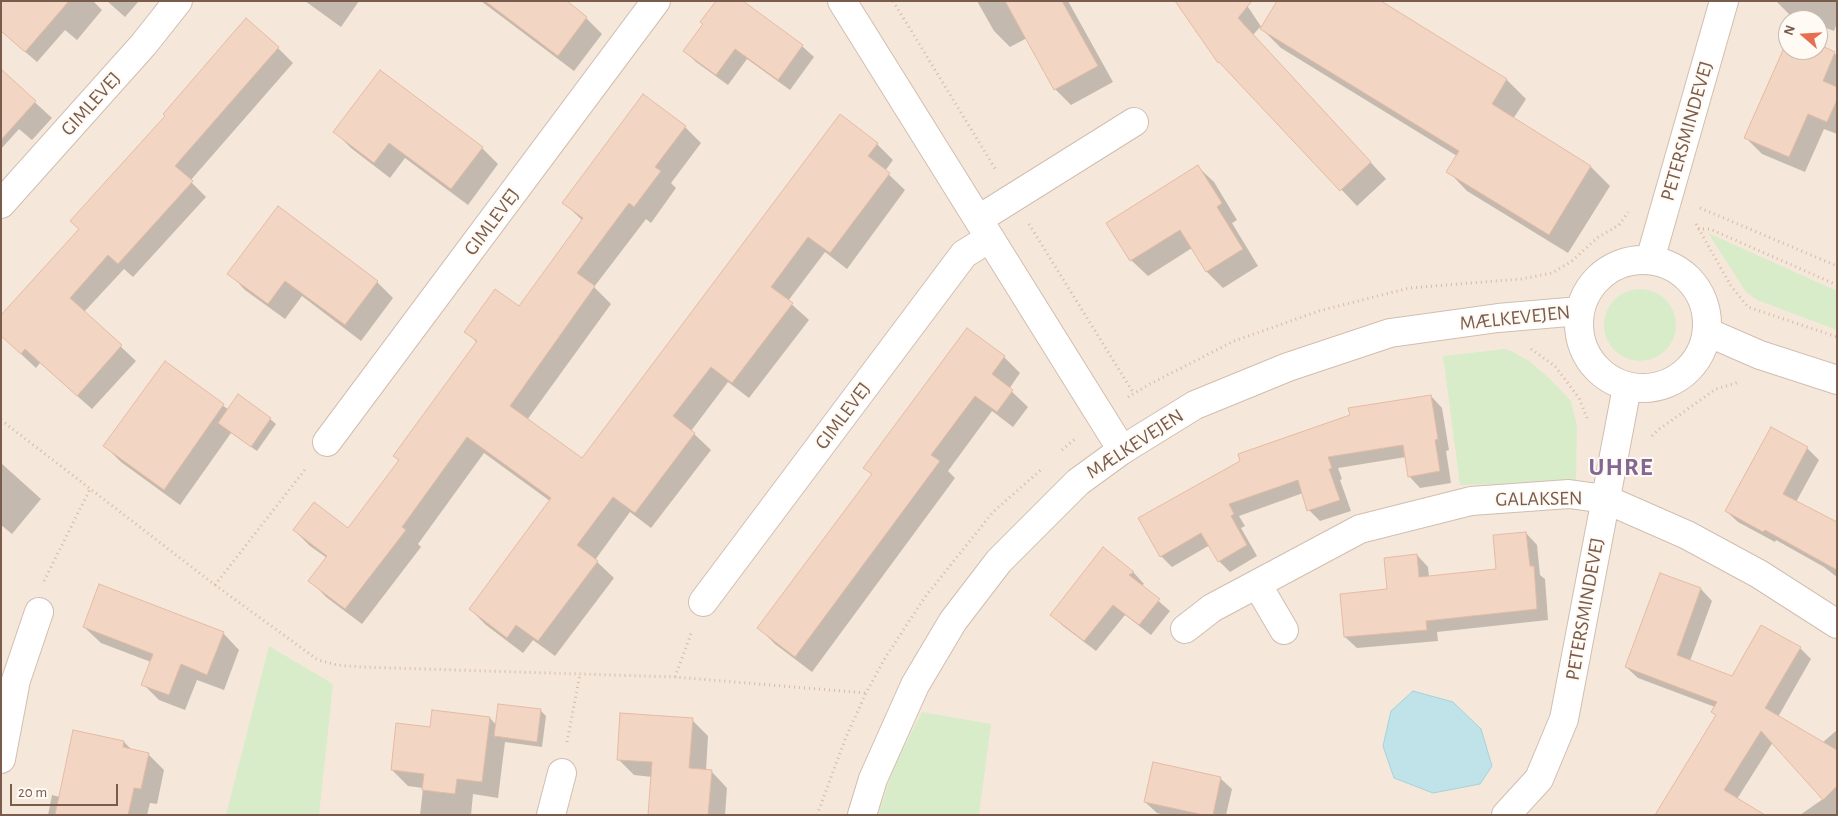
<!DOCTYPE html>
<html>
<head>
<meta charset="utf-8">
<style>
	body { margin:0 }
	#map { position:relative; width:1838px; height:816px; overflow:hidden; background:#fdf6ec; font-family:"Alegreya Sans",sans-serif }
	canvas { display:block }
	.frame { position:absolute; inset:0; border:2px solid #7a5c4d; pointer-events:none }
	.north { position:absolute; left:1778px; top:10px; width:50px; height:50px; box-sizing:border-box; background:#fffaf3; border:1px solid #cabbb1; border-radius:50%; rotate:289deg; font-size:14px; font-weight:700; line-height:20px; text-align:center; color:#7a5c4d }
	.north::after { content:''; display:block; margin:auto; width:18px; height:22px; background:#e76f51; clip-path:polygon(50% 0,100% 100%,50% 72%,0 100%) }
	.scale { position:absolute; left:10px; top:784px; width:108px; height:22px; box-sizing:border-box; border:2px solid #7a5c4d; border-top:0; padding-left:6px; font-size:15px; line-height:18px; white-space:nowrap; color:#7a5c4d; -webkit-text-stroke:4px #fffaf3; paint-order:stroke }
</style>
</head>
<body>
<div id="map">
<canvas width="1838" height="816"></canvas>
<div class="frame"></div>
<div class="north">N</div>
<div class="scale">20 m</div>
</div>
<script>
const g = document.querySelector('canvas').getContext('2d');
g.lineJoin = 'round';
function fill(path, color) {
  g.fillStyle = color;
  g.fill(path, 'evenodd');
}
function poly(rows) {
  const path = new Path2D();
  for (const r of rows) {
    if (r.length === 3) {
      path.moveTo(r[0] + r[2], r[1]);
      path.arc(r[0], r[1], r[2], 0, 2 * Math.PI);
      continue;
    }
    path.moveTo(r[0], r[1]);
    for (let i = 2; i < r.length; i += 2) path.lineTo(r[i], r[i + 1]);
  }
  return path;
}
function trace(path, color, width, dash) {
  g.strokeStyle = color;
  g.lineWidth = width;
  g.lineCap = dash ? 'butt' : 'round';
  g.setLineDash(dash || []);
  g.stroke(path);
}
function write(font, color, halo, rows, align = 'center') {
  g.font = font + ' "Alegreya Sans",sans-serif';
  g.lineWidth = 4;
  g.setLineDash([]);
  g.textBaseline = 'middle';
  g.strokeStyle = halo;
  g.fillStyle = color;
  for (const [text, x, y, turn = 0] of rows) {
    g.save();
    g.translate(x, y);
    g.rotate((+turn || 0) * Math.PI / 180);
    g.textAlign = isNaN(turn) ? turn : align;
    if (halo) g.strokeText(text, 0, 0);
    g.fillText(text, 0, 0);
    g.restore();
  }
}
fill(poly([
	[1,1,1837,1,1837,815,1,815],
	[1788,20,1818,20,1818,50,1788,50]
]), '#f5e8da');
fill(poly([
	[1708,233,1837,291,1837,330,1757,300,1746,292],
	[1640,325,36],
	[1505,349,1513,352,1529,361,1550,379,1571,401,1577,426,1576,482,1460,485,1443,356],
	[269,646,333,684,319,815,226,815],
	[922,712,991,724,979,815,878,815,895,764]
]), '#d8ecc9');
const water = poly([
	[1413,691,1453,702,1481,729,1492,766,1480,784,1433,793,1394,778,1383,746,1391,711,1413,691]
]);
fill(water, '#bfe3e8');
trace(water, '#a5d3da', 1);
fill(poly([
	[1,1,93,1,102,10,77,40,65,30,37,62,1,31],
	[107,1,139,1,125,17],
	[305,1,359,1,341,27],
	[481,1,564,1,586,18,602,34,574,71],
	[977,1,1068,1,1113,82,1071,105,1055,89,1027,38,1010,47,994,31],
	[1244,1,1262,28,1379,1,1507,80,1526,99,1513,119,1591,167,1610,186,1568,253,1467,191,1448,171,1457,156,1281,48,1260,27,1253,35,1386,179,1357,206,1211,52],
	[1776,1,1837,1,1837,23,1834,31,1818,25,1818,20,1803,20,1790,15],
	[1788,42,1788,50,1818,50,1818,46,1837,55,1837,134,1824,129,1805,172,1762,154,1746,138],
	[802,46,814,57,790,90,747,59,728,85,696,62,685,51],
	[278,48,293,63,190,181,206,197,133,277,124,269,84,312,136,361,92,409,40,363,36,368,7,341],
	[4,74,52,118,32,140,19,129,1,149,1,77],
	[840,116,877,144,893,160,885,171,905,190,847,269,825,252,788,301,809,320,749,398,728,382,691,431,711,450,651,528,630,512,595,560,614,578,555,656,533,640,523,653,486,625,470,609,550,501,484,453,418,544,421,547,362,624,326,597,310,580,327,558,310,546,294,530,349,529,400,461,395,456,477,343,466,331,519,308,582,220,564,203,685,127,701,143,671,183,676,188,651,223,646,219,594,287,611,304,527,420,582,460],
	[335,132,482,148,498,164,468,205,405,158,390,178,351,148],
	[1197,166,1214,182,1237,220,1232,223,1258,266,1223,288,1207,272,1192,248,1148,276,1131,260],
	[229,273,377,282,393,298,361,341,302,296,285,319,245,290],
	[1004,357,1020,373,1009,389,1028,407,1013,427,992,411,948,471,955,478,812,672,775,644,759,628,873,475,865,467],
	[165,363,229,410,270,419,276,424,257,451,231,433,180,505,121,462,105,446],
	[1431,396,1442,408,1449,450,1446,451,1451,483,1420,488,1409,476,1406,457,1338,468,1342,479,1340,480,1351,511,1320,521,1309,510,1303,493,1239,516,1245,526,1241,528,1257,556,1230,572,1219,561,1210,545,1172,567,1161,556,1140,519],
	[1771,429,1807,448,1819,460,1796,502,1837,523,1837,577,1824,567,1776,540,1775,542,1738,522,1726,511],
	[1,463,41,499,12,534,1,525],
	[1526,533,1537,545,1540,575,1545,579,1548,620,1437,632,1438,641,1357,648,1345,637,1389,591,1417,555,1428,567,1429,577,1497,570],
	[1103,549,1134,573,1144,584,1141,586,1170,611,1151,635,1125,615,1096,651,1063,626,1052,615],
	[1661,575,1701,589,1712,601,1690,661,1733,677,1800,648,1811,659,1778,717,1822,743,1837,730,1837,815,1800,815,1823,799,1773,742,1737,799,1658,815,1717,716,1715,707,1638,678,1626,667],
	[84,627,223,633,239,650,224,690,197,680,185,710,159,700,143,684,151,662,101,643],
	[540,710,546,716,542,747,505,742,498,798,473,794,471,815,420,815,423,788,408,786,392,770,431,728,490,718,496,725],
	[692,720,708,736,706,771,711,771,727,788,725,815,650,815,652,777,634,775,618,759],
	[74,732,124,742,132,750,148,754,164,770,157,804,150,803,147,815,48,815,52,795,60,797],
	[1220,778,1232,789,1226,815,1165,815,1157,813,1145,802]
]), '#0003');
const building = poly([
	[1,1,69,1,25,52,1,31,1,1],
	[485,1,567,1,587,17,558,56,485,1],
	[716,1,743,1,803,45,778,80,735,49,716,75,683,51,703,24,700,22,716,1],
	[1005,1,1062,1,1098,66,1054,90,1005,1],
	[1175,1,1252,1,1238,18,1371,162,1340,191,1219,62,1218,63,1175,1],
	[1277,1,1381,1,1507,79,1492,104,1591,166,1549,235,1446,172,1459,151,1260,29,1277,1],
	[246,18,279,47,175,166,193,181,118,264,108,255,70,298,122,345,77,396,25,349,21,354,1,336,1,315,79,229,70,221,165,116,163,114,246,18],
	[1788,39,1788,50,1818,50,1818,44,1835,52,1823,81,1837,87,1837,100,1827,122,1808,114,1789,157,1744,138,1788,39],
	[1,69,36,101,1,140,1,69],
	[380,70,483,147,451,189,389,143,374,163,333,132,380,70],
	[643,94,686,126,655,167,661,171,634,207,629,203,577,273,595,286,510,406,582,458,840,114,878,143,868,156,890,173,830,253,808,237,771,287,793,303,732,383,711,367,673,416,695,433,635,513,613,497,577,545,598,561,538,641,516,625,507,638,469,609,551,498,467,437,402,527,406,530,345,609,308,581,327,556,293,530,314,502,348,528,399,460,393,456,477,341,464,332,495,289,519,306,583,218,562,203,643,94],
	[1198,165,1222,203,1217,207,1243,249,1206,272,1180,230,1130,261,1106,223,1198,165],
	[278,206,378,281,345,325,285,281,268,304,227,274,278,206],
	[967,328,1005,356,992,374,1013,390,997,412,975,396,931,455,940,461,795,657,757,628,872,474,863,468,967,328],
	[165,361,224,404,164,490,103,446,165,361],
	[238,394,271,418,251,447,218,423,238,394],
	[1431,395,1438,439,1435,440,1440,471,1408,477,1403,445,1328,457,1332,468,1329,469,1340,500,1307,511,1298,480,1229,504,1234,514,1231,516,1247,545,1218,562,1201,533,1160,557,1138,518,1240,461,1238,454,1350,415,1348,408,1431,395],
	[1771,427,1808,447,1783,494,1837,522,1837,570,1765,530,1763,532,1725,511,1771,427],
	[1526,532,1530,566,1534,566,1537,609,1426,621,1427,630,1344,637,1340,594,1387,589,1384,558,1417,554,1419,577,1496,569,1493,535,1526,532],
	[1103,547,1134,572,1129,575,1160,599,1139,625,1113,605,1084,641,1050,615,1103,547],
	[1660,573,1701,588,1677,655,1732,676,1761,625,1801,647,1765,708,1837,750,1837,786,1823,800,1761,731,1724,790,1765,815,1655,815,1716,715,1711,712,1717,702,1625,667,1660,573],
	[99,584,224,632,207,675,181,664,169,695,141,685,153,654,83,627,99,584],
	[498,704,541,709,537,742,494,736,498,704],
	[432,710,490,717,482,782,457,779,455,794,422,790,424,774,391,770,396,723,430,727,432,710],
	[620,713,693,718,689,768,712,770,708,815,648,815,652,762,617,760,620,713],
	[73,730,124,741,123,747,149,753,141,789,134,788,128,815,55,815,73,730],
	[1153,762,1221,777,1213,815,1204,815,1144,802,1153,762]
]);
fill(building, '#f3d5c3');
trace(building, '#e6bba3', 1);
const minor = poly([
	[842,1,1122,450],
	[1,204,144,44,178,1],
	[979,219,1134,122],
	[327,442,656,1],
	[703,602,964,254,990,238],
	[1185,629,1212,608,1257,584],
	[1284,630,1257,584,1360,529,1471,501,1569,494,1605,499,1687,535,1759,574,1837,624],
	[1,759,16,680,39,612],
	[551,815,562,773],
	[1506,815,1539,779,1564,719,1627,387]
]);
const tertiary = poly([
	[1643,324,64],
	[1650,260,1724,1],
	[1707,332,1760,355,1837,380],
	[862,815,873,779,915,685,953,621,999,561,1078,482,1122,450,1195,405,1288,367,1390,333,1498,318,1580,311]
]);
trace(minor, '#d1beb0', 30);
trace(tertiary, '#d1beb0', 30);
trace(poly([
	[893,1,996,170],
	[1700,208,1837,266],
	[1029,224,1134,394],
	[1696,224,1731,286,1748,307,1837,337],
	[1698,229,1710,229,1837,285],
	[1531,349,1555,366,1579,398,1587,418],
	[1128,397,1150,384,1234,341,1319,311,1409,288,1521,279,1552,273,1572,261,1597,238,1619,225,1628,212],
	[1,420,215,585,318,660,337,665,361,667,675,677,866,693],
	[1652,436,1658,430,1716,389,1739,382],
	[1062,450,1076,438],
	[44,581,90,489],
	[215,585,307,467],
	[675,677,692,631],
	[567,742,580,674],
	[817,815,846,737,866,693,885,658,925,597,993,512,1043,468]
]), '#d9b8a5', 3, [1, 4]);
trace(minor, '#fff', 28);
trace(tertiary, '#fff', 28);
write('20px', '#7a5c4d', '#fffaf3', [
	["GIMLEVEJ",91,104,-48],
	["PETERSMINDEVEJ",1687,131,-74],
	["GIMLEVEJ",492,222,-53],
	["MÆLKEVEJEN",1515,318,-6],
	["GIMLEVEJ",843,416,-53],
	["MÆLKEVEJEN",1135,444,-33],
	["GALAKSEN",1539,499,-1],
	["PETERSMINDEVEJ",1585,609,-80]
]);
g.letterSpacing = '1px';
write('bold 25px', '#846695', '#fffaf3', [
	["UHRE",1621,467]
]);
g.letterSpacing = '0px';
</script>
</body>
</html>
